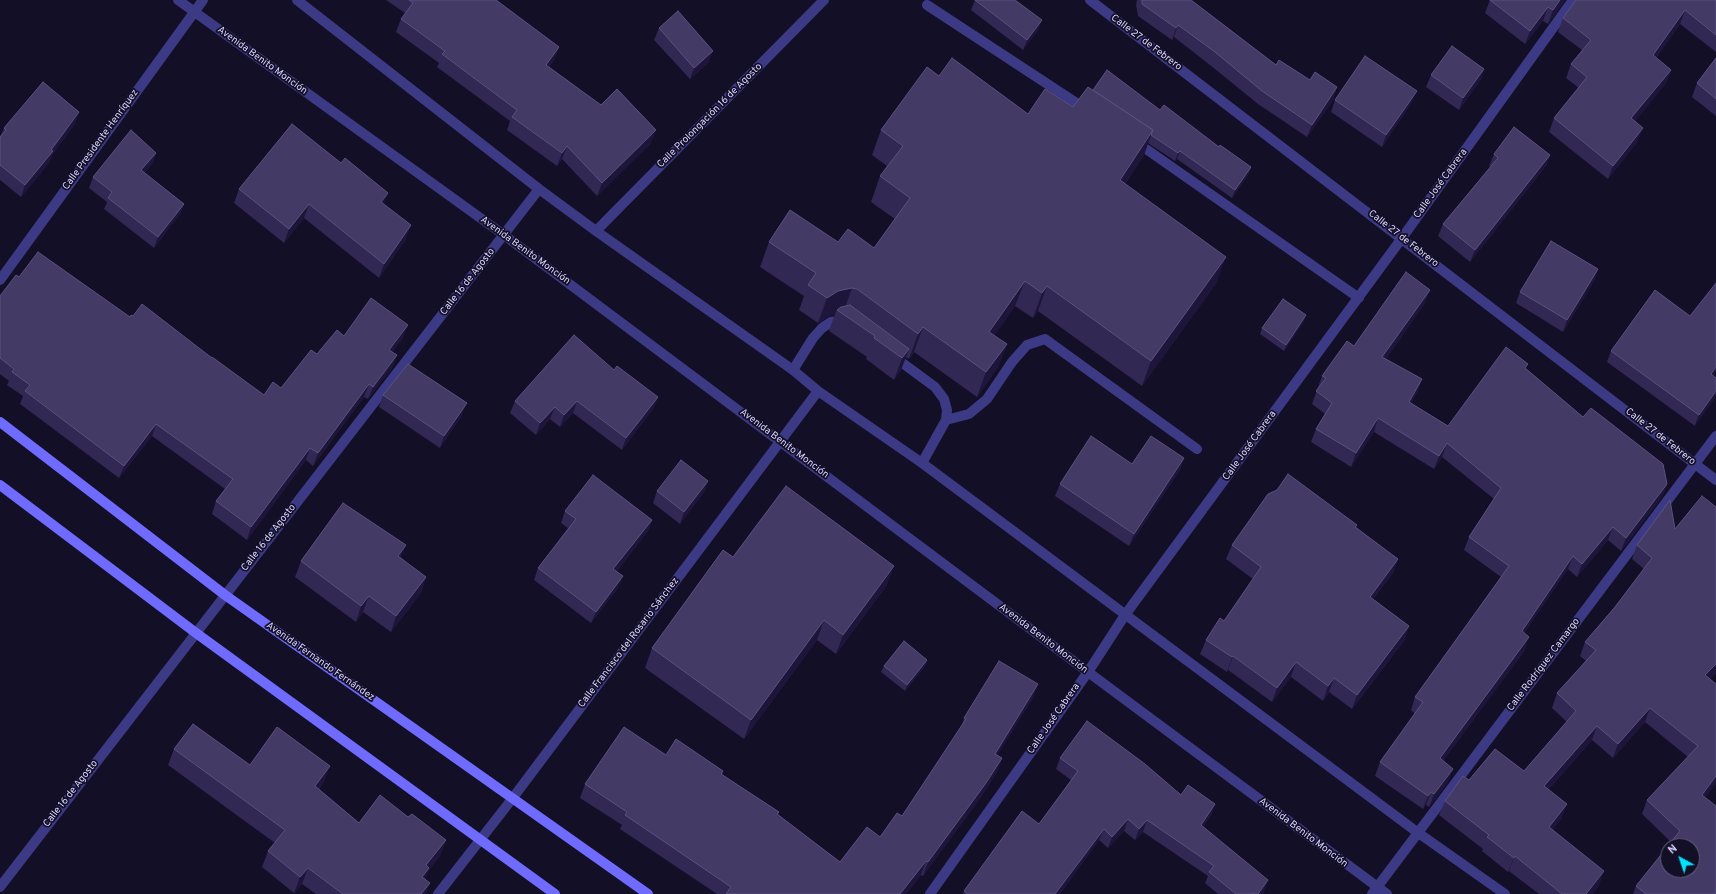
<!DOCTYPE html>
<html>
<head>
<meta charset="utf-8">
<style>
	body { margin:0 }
	#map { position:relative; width:1716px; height:894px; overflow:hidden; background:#130f26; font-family:Overpass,sans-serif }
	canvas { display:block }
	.north { position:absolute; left:1660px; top:838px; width:40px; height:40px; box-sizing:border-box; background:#130f26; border:1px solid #625e7d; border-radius:50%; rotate:320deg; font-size:11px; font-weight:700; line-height:16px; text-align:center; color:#d9d4ff }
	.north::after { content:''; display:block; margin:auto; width:14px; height:18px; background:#00e5ff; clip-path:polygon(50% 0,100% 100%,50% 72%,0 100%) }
</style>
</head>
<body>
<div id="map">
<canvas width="1716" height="894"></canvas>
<div class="north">N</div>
</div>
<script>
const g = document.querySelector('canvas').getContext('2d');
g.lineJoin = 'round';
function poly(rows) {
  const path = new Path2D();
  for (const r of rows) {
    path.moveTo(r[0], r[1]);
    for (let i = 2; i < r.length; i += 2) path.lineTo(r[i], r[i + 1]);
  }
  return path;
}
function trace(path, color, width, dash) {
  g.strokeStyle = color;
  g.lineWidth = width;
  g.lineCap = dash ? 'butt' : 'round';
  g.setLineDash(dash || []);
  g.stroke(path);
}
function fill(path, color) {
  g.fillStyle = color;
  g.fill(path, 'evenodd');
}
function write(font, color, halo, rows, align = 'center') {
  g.font = font + ' Overpass,sans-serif';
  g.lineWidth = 3.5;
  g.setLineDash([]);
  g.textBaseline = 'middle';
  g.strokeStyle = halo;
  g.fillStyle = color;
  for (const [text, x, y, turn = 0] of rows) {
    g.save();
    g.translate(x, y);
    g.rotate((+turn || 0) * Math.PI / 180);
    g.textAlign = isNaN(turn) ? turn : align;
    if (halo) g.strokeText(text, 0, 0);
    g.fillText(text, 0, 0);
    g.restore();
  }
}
trace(poly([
	[927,5,1087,110],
	[1136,142,1359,298],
	[893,356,935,387,944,399,947,410,946,420,922,463],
	[793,370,813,338,822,328,831,322,845,320],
	[946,420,969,414,987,399,1012,362,1027,345,1045,339,1197,449]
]), '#3d3a85', 10);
trace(poly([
	[178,0,504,235,1088,672,1387,894],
	[297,0,539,189,596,231,793,370,818,391,922,463,1417,832,1505,894],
	[1090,0,1716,480],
	[596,231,824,0],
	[0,280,203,0],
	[0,887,539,189],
	[438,894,512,799,818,391],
	[930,894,1088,672,1125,615,1402,238,1573,0],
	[1372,894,1716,436]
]), '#3d3a85', 10);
trace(poly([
	[0,422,225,595,648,894],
	[0,485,196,633,555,894]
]), '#6f6bff', 10);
fill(poly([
	[386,0,496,0,559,47,554,60,549,67,651,143,597,196,562,159,557,166,507,130,510,121,437,67,439,63,396,32,401,19,405,13],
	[975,0,1042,20,1038,30,1023,50,971,10],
	[1137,0,1191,0,1276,65,1310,80,1337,87,1333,100,1307,137,1258,104,1210,65,1174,37,1172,40,1138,16,1136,5],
	[1490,0,1565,0,1548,24,1543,21,1525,44,1485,13],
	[1716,0,1716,52,1680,24,1656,58,1671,70,1666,83,1635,121,1638,141,1608,179,1549,132,1554,118,1579,88,1566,78,1571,64,1582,50,1558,32,1563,18],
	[659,28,709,62,690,79,654,40],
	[1716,58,1716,116,1692,97,1697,83],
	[1484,69,1480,81,1459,110,1426,87,1431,75],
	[939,76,1028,114,1073,107,1093,90,1160,110,1251,167,1248,175,1232,198,1177,159,1175,161,1148,143,1144,155,1125,184,1217,282,1142,386,1038,311,1033,318,1015,306,994,336,1007,344,997,369,977,397,914,352,909,359,906,357,901,370,894,380,866,359,867,357,829,331,835,314,829,316,818,323,799,310,804,296,760,267,769,242,838,242,874,248,895,219,871,202,880,176,887,166,872,155,881,130],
	[1335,100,1412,102,1382,147,1331,112],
	[75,124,52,155,49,163,21,197,0,180,0,137,4,128],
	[156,153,152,164,144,173,184,204,180,214,154,248,104,209,107,202,89,188,93,177],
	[1494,154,1550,155,1546,166,1470,262,1438,236,1443,224,1490,167,1489,166],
	[239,189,384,204,406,239,379,278,304,218,284,243,234,203],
	[1598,269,1594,281,1563,332,1516,303,1520,292],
	[19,277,130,317,212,358,264,395,281,388,317,354,344,336,403,338,392,352,397,355,392,368,368,399,364,397,313,466,306,460,247,540,212,514,216,501,225,489,152,436,119,478,20,404,23,396,7,385,9,381,0,374,0,296],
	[1425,303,1386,359,1422,379,1417,392,1411,403,1448,426,1526,369,1583,417,1667,484,1662,497,1621,551,1608,540,1577,577,1568,569,1524,633,1525,650,1443,761,1448,782,1429,807,1426,805,1423,809,1375,776,1380,762,1415,714,1411,710,1415,697,1501,577,1464,550,1469,537,1494,499,1442,457,1434,469,1374,432,1351,467,1311,442,1316,429,1325,414,1312,404,1322,376,1354,346],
	[1306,315,1304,321,1284,351,1260,334,1262,328],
	[1611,351,1716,372,1713,376,1695,426,1607,362],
	[614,370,658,397,653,409,622,450,573,413,560,427,550,419,536,435,510,413,515,401],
	[383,395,462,415,440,448,379,407],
	[1184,458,1180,470,1129,546,1055,496,1060,484,1132,464],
	[708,481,704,492,680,524,653,503,657,491],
	[1716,507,1716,673,1710,679,1705,798,1716,894,1633,894,1636,886,1671,842,1642,814,1647,800,1688,757,1645,722,1613,758,1592,740,1548,790,1562,818,1552,830,1599,886,1592,894,1539,894,1509,871,1508,872,1482,851,1483,849,1439,815,1445,801,1469,780,1524,771,1567,722,1552,708,1557,693,1586,661,1580,656,1585,642,1615,607,1644,569,1632,559,1637,545,1675,529],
	[565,511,652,520,648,531,617,571,618,588,591,623,534,580,538,568,568,528,561,523],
	[1357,525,1356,527,1398,559,1393,573,1373,599,1409,626,1404,641,1352,709,1329,692,1323,701,1291,677,1272,702,1228,670,1227,672,1200,654,1206,640,1224,621,1253,579,1226,559,1232,545],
	[733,557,887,585,836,654,817,640,744,739,645,668,652,648],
	[401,559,426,577,421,593,391,632,363,612,356,622,295,577,301,561],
	[927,660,925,666,905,691,881,672,884,666],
	[1033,698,997,755,1002,758,997,772,981,797,923,876,921,875,906,894,717,894,620,829,622,825,580,798,585,784,666,755,723,771,722,775,779,812,778,815,840,862,880,837,902,816,962,726,964,718],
	[174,749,250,765,324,782,319,789,359,823,408,817,446,840,440,856,428,871,425,880,426,894,316,894,302,884,294,893,262,867,268,851,275,843,168,765],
	[1060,758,1181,795,1215,804,1211,815,1203,827,1264,892,1262,894,1218,894,1205,883,1208,876,1143,832,1135,840,1124,831,1108,848,1099,840,1060,894,963,894,964,891,1039,824,1071,780,1056,769]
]), '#312854');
fill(poly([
	[1560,0,1565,0,1548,24,1553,10],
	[1548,7,1543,21,1525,44,1530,31],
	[1685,10,1680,24,1648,69,1653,55],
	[1042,20,1038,30,1023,50,1027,40],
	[1178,25,1174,37,1172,40,1176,28],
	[559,47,554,60,541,78,546,65],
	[713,51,709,62,690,79,694,68],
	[1484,69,1480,81,1459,110,1463,98],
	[1671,70,1666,83,1627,132,1631,118],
	[1337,87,1333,100,1307,137,1312,125],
	[1417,91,1412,102,1382,147,1386,135],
	[79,112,75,124,52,155,49,163,21,197,25,185],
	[1643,128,1638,141,1608,179,1613,166],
	[656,130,651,143,597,196,602,183],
	[1153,130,1144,155,1111,205,1120,180],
	[567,146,562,159,557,166,562,153],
	[1180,151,1177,159,1175,161,1178,153],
	[156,153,152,164,137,181,141,170],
	[1550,155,1546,166,1470,262,1475,250],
	[1251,167,1248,175,1232,198,1235,190],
	[388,193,383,207,381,202],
	[184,204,180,214,154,248,158,237],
	[309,204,304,218,284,243,289,229],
	[411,225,406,239,379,278,384,264],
	[1226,257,1217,282,1142,386,1151,361],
	[1598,269,1594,281,1563,332,1567,320],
	[1025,281,1015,306,980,357,989,332],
	[1047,286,1038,311,1033,318,1042,293],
	[852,288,843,313,837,310,835,314,829,316,818,323,827,298,838,291],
	[1430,290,1425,303,1378,371,1382,357],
	[1306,315,1304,321,1284,351,1286,345],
	[408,325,403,338,384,363,389,350],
	[923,327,914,352,909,359,918,334],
	[1007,344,997,369,977,397,986,372],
	[909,349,901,370,894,380,902,358],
	[397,355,392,368,368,399,373,387],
	[1716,367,1716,372,1707,386,1711,374],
	[1422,379,1417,392,1404,415,1409,402],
	[369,384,364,397,313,466,318,453],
	[1716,391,1716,397,1695,426,1699,415],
	[658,397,653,409,622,450,626,438],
	[577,401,573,413,560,427,564,415],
	[467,403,462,415,440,448,444,436],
	[555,407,550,419,536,435,540,423],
	[1378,418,1374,432,1351,467,1356,453],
	[156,424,152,436,119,478,124,466],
	[1447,443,1442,457,1434,469,1439,456],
	[310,448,306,460,247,540,251,527],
	[1184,458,1180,470,1129,546,1134,534],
	[708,481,704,492,680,524,684,512],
	[1667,484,1662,497,1621,551,1626,538],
	[652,520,648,531,609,581,613,569],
	[1613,527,1608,540,1577,577,1582,564],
	[406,545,400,561,398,556],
	[1573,556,1568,569,1517,644,1522,631],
	[1398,559,1393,573,1364,611,1370,597],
	[894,566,887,585,836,654,843,635],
	[623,576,618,588,591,623,596,612],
	[426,577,421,593,391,632,396,616],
	[369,596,363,612,356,622,361,606],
	[824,620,817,640,744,739,751,720],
	[1409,626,1404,641,1352,709,1357,695],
	[1529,637,1525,650,1435,772,1440,758],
	[1233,656,1228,670,1227,672,1232,657],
	[927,660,925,666,905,691,907,685],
	[1296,662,1291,677,1272,702,1277,688],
	[1716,664,1716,673,1700,690,1705,675],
	[1334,678,1329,692,1323,701,1328,686],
	[1038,684,1033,698,990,767,995,754],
	[1650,708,1645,722,1613,758,1618,744],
	[1597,726,1592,740,1539,800,1544,786],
	[1002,758,997,772,981,797,923,876,928,862],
	[330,766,324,782,309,802,315,786],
	[1453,769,1448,782,1429,807,1434,794],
	[1716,776,1716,784,1696,809,1702,795],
	[1431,792,1426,805,1423,809,1428,796],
	[1215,804,1211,815,1196,837,1201,825],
	[1567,804,1562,818,1544,842,1549,827],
	[1128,819,1124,831,1108,848,1112,837],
	[1147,820,1143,832,1135,840,1139,829],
	[1104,829,1099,840,1060,894,1055,894],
	[446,840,440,856,428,871,424,884,416,893,426,865],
	[1515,856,1509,871,1508,872,1514,858],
	[926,861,921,875,906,894,900,894],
	[308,868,302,884,294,893,300,877],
	[1604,871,1599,886,1592,894,1586,894],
	[1268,880,1264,892,1262,894,1258,894],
	[430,883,426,894,421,894]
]), '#1d163a');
const building = poly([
	[409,0,496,0,559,47,546,65,601,105,617,89,656,130,602,183,567,146,562,153,512,117,517,110,442,54,445,51,401,19,413,3,409,0],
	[975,0,1015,0,1042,20,1027,40,975,0],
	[1142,0,1191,0,1276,65,1279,60,1310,80,1315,72,1337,87,1312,125,1262,91,1215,52,1178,25,1176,28,1142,4,1142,0],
	[1490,0,1560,0,1553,10,1548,7,1530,31,1490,0],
	[1576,0,1716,0,1716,35,1685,10,1653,55,1671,70,1631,118,1643,128,1613,166,1554,118,1587,77,1571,64,1591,40,1563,18,1576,0],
	[678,11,713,51,694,68,659,28,678,11],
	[1452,46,1484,69,1463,98,1431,75,1452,46],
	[1365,56,1417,91,1386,135,1335,100,1365,56],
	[952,58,1028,114,1045,89,1073,107,1088,87,1153,130,1120,180,1226,257,1151,361,1047,286,1042,293,1025,281,989,332,1007,344,986,372,923,327,918,334,857,289,852,288,838,291,827,298,808,285,816,273,769,242,790,210,838,242,848,229,874,248,910,198,880,176,903,146,881,130,927,67,939,76,952,58],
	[1716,58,1716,99,1697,83,1716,58],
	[1107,70,1160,110,1164,105,1219,147,1220,145,1251,167,1235,190,1180,151,1178,153,1151,135,1153,130,1093,90,1107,70],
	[43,82,79,112,51,150,53,151,25,185,0,165,0,137,6,130,4,128,43,82],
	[292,124,341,163,345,158,388,193,381,202,411,225,384,264,309,204,289,229,239,189,292,124],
	[1514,127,1550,155,1475,250,1443,224,1498,158,1494,154,1514,127],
	[131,130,156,153,141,170,184,204,158,237,108,198,112,192,93,177,131,130],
	[1551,241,1598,269,1567,320,1520,292,1551,241],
	[38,252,130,317,131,315,133,316,142,304,212,358,212,357,264,395,273,382,281,388,311,350,317,354,337,330,344,336,371,298,408,325,389,350,397,355,373,387,369,384,318,453,310,448,251,527,216,501,233,479,156,424,124,466,25,391,30,385,12,372,14,369,0,358,0,296,16,275,19,277,38,252],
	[1406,272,1430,290,1382,357,1422,379,1409,402,1448,426,1506,347,1528,364,1525,368,1583,417,1591,408,1663,464,1667,484,1626,538,1613,527,1582,564,1573,556,1522,631,1529,637,1440,758,1453,769,1434,794,1431,792,1428,796,1380,762,1423,702,1415,697,1509,566,1469,537,1501,488,1447,443,1439,456,1378,418,1356,453,1316,429,1332,403,1316,391,1326,378,1322,376,1347,341,1354,346,1406,272],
	[1716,283,1716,367,1711,374,1716,378,1716,391,1699,415,1611,351,1655,290,1690,316,1716,283],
	[1283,299,1306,315,1286,345,1262,328,1283,299],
	[850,305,909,349,902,358,874,338,875,336,837,310,841,307,850,305],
	[574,335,614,370,617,366,658,397,626,438,577,401,564,415,555,407,540,423,515,401,574,335],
	[408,364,467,403,444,436,383,395,408,364],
	[1091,436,1132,464,1151,436,1184,458,1134,534,1060,484,1091,436],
	[681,460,708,481,684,512,657,491,681,460],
	[1288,474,1357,525,1355,527,1398,559,1370,597,1409,626,1357,695,1334,678,1328,686,1296,662,1277,688,1233,656,1232,657,1206,640,1220,618,1224,621,1261,567,1232,545,1268,494,1277,490,1288,474],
	[593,475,652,520,613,569,623,576,596,612,538,568,576,519,565,511,593,475],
	[786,486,894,566,843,635,824,620,751,720,652,648,723,550,733,557,786,486],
	[1702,496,1716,507,1716,664,1705,675,1716,684,1716,776,1702,795,1716,806,1716,894,1646,894,1636,886,1680,831,1647,800,1698,746,1650,708,1618,744,1597,726,1544,786,1567,804,1549,827,1604,871,1586,894,1562,894,1515,856,1514,858,1487,837,1489,835,1445,801,1463,776,1469,780,1495,749,1524,771,1576,711,1557,693,1596,650,1585,642,1615,607,1652,558,1637,545,1670,500,1675,529,1702,496],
	[1668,846,1692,846,1692,870,1668,870,1668,846],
	[343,503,406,545,398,556,426,577,396,616,369,596,361,606,301,561,343,503],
	[904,641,927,660,907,685,884,666,904,641],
	[999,661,1038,684,995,754,1002,758,986,783,928,862,926,861,900,894,726,894,731,887,625,815,627,812,585,784,624,727,666,755,676,739,723,771,721,774,779,812,777,814,840,862,867,827,880,837,897,813,902,816,966,719,964,718,999,661],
	[1087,721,1145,764,1181,795,1188,785,1215,804,1201,825,1268,880,1258,894,1255,894,1253,893,1252,894,1236,894,1209,872,1214,866,1147,820,1139,829,1128,819,1112,837,1104,829,1055,894,968,894,964,891,1022,811,1039,824,1078,771,1060,758,1087,721],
	[193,724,250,765,277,727,330,766,315,786,359,823,380,795,408,817,412,814,446,840,426,865,429,868,422,877,430,883,421,894,343,894,308,868,300,877,268,851,285,830,174,749,193,724]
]);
fill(building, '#433a66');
trace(building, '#5a527e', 1);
write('10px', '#d9d4ff', '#130f26', [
	["Calle 27 de Febrero",1146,43,37],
	["Avenida Benito Monción",262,61,36],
	["Calle Prolongación 16 de Agosto",710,116,-45],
	["Calle Presidente Henríquez",101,140,-54],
	["Calle José Cabrera",1441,184,-54],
	["Calle 27 de Febrero",1403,239,38],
	["Avenida Benito Monción",525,251,36],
	["Calle 16 de Agosto",468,282,-52],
	["Calle 27 de Febrero",1660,437,38],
	["Avenida Benito Monción",784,444,37],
	["Calle José Cabrera",1250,446,-54],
	["Calle 16 de Agosto",269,538,-52],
	["Avenida Benito Monción",1043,639,37],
	["Calle Francisco del Rosario Sánchez",629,643,-53],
	["Avenida Fernando Fernández",320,662,35],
	["Calle Rodríguez Camargo",1544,665,-53],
	["Calle José Cabrera",1054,719,-55],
	["Calle 16 de Agosto",71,794,-52],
	["Avenida Benito Monción",1303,833,37]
]);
</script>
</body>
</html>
